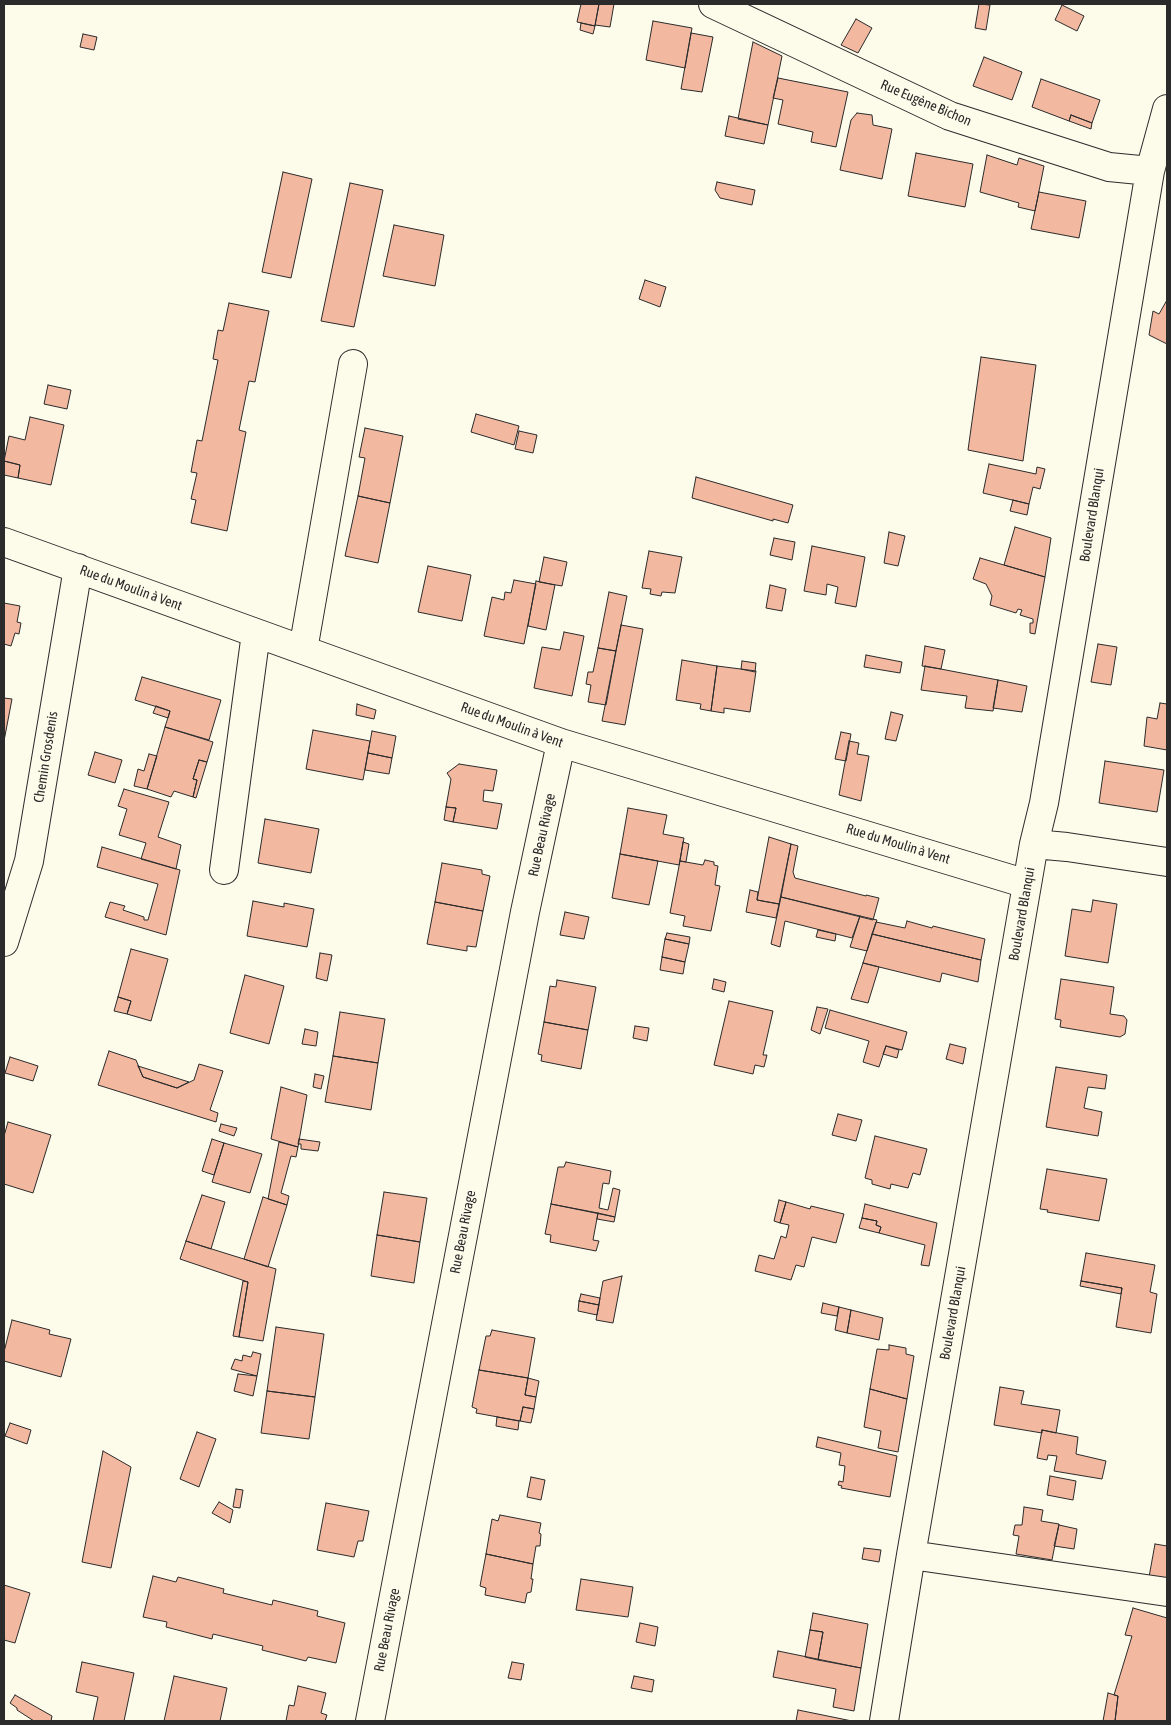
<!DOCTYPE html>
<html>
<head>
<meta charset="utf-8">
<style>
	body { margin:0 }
	#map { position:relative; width:1171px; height:1725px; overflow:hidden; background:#fdfbea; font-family:"Asap Condensed",sans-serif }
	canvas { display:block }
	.frame { position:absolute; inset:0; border:5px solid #2b2b2b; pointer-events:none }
</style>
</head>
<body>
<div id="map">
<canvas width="1171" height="1725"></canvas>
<div class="frame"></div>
</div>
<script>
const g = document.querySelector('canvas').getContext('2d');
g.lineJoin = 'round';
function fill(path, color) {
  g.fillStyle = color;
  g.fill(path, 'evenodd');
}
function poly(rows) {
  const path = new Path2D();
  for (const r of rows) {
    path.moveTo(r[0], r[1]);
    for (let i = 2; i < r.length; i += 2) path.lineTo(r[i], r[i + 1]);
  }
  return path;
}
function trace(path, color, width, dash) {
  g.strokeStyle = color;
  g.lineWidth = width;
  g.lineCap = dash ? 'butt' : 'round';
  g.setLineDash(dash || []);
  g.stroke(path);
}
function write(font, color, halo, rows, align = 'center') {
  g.font = font + ' "Asap Condensed",sans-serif';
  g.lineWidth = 4;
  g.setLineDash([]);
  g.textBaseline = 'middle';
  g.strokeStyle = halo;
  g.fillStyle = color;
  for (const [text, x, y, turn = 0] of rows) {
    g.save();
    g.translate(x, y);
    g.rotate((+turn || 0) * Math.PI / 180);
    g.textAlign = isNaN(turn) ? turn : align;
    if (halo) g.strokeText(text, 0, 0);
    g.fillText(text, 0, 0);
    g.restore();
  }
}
const building = poly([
	[581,4,599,4,595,26,577,22,581,4],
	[599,4,614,4,610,27,595,25,599,4],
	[979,4,990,5,986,30,975,28,979,4],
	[1062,5,1084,16,1077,31,1055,20,1062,5],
	[856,19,872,28,858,53,841,45,856,19],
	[653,21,692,28,685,68,646,60,653,21],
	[581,23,595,26,593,34,580,30,581,23],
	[691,33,713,37,702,92,681,89,691,33],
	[83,34,97,37,94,50,80,47,83,34],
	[753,42,782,56,768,125,738,119,753,42],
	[984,57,1022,72,1012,100,973,86,984,57],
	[778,78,848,92,836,147,811,142,813,132,778,124,783,100,773,98,778,78],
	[1041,79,1100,100,1092,123,1071,115,1069,121,1032,107,1041,79],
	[857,113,872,115,873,125,892,129,882,179,840,170,851,120,857,113],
	[1071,115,1092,123,1091,129,1069,121,1071,115],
	[729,116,768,125,764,144,725,136,729,116],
	[916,153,973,164,965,207,908,196,916,153],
	[987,155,1017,165,1019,158,1044,166,1035,211,1018,207,1019,203,980,192,987,155],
	[283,172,312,179,291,278,262,272,283,172],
	[717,182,755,190,752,205,720,198,715,190,717,182],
	[350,183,383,190,354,327,321,321,350,183],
	[1039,192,1086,201,1079,238,1031,229,1039,192],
	[394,225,444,235,435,286,383,276,394,225],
	[645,280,666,287,660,307,639,299,645,280],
	[1167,300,1167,344,1149,335,1153,311,1159,314,1167,300],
	[229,303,269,311,255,382,249,381,239,430,246,432,227,531,191,523,196,500,191,499,197,473,191,472,197,440,202,441,218,360,213,359,218,330,223,331,229,303],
	[981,357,1036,365,1023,461,968,450,981,357],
	[48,385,71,390,67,409,44,404,48,385],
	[476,414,519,426,514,445,471,432,476,414],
	[30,417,64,425,51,485,18,478,20,465,4,461,9,436,25,440,30,417],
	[365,428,403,436,390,503,358,496,365,458,359,457,365,428],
	[519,431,537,435,533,453,515,449,519,431],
	[4,461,20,465,18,478,4,475,4,461],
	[989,464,1036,474,1037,467,1045,469,1040,489,1033,487,1029,504,983,493,989,464],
	[696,477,793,505,788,523,773,519,773,521,692,498,696,477],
	[358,496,390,503,378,563,345,556,358,496],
	[1013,500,1029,504,1027,515,1010,511,1013,500],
	[1015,527,1051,538,1045,577,1004,565,1015,527],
	[889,532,905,536,898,566,884,563,889,532],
	[774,538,795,542,792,560,770,555,774,538],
	[812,546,865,557,856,607,835,603,838,587,827,584,826,595,804,591,812,546],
	[649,551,682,557,675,593,662,592,661,596,650,594,651,589,642,588,649,551],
	[544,557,567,562,562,586,539,582,544,557],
	[980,558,1045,577,1035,634,1030,633,1030,623,1033,623,1033,619,1020,615,1022,610,1018,609,1016,613,990,605,992,596,986,584,973,579,980,558],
	[428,566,471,575,462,621,418,612,428,566],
	[514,580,536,584,524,644,484,636,492,597,504,600,505,592,511,593,514,580],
	[536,581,555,585,546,630,528,626,536,581],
	[770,585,786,589,782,611,766,608,770,585],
	[609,592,627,596,616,651,598,648,609,592],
	[4,603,20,606,17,622,21,623,19,634,15,633,11,646,4,644,4,603],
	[621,625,643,629,625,725,602,721,621,625],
	[564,632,584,636,572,696,534,688,542,647,560,650,564,632],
	[1098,644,1117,647,1111,685,1091,682,1098,644],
	[925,646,945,650,941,669,922,666,925,646],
	[598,648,616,651,606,705,588,702,591,685,586,684,588,672,593,672,598,648],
	[866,655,902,662,900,673,864,667,866,655],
	[682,660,717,666,711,711,700,709,701,704,676,700,682,660],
	[742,661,756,663,755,672,741,669,742,661],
	[717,666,756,671,750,712,724,708,724,713,711,711,717,666],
	[925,666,998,680,993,711,965,708,967,696,921,690,925,666],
	[142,677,221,700,209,740,165,727,170,711,135,700,142,677],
	[998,680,1027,686,1022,712,993,708,998,680],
	[4,698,12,699,4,741,4,698],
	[1160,703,1167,704,1167,750,1144,746,1147,717,1157,719,1160,703],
	[357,704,376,710,374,719,356,715,357,704],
	[156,706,170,711,168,718,153,713,156,706],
	[891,712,903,715,896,741,885,739,891,712],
	[165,727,213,742,207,762,199,760,193,779,197,780,193,797,174,791,171,797,147,789,165,727],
	[313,730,370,741,363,780,306,769,313,730],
	[372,731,396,736,392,758,368,753,372,731],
	[841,732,851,734,846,761,835,759,841,732],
	[849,741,859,743,857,754,869,756,861,801,839,795,849,741],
	[95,752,122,760,115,783,88,775,95,752],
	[368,753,392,758,389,774,365,770,368,753],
	[149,754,157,756,147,789,134,786,138,769,144,771,149,754],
	[199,760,207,762,196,798,193,797,197,780,193,779,199,760],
	[1105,761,1164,770,1157,812,1099,803,1105,761],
	[459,764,497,770,493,791,484,790,483,801,502,804,497,829,453,822,456,808,446,807,451,779,447,773,459,764],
	[124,789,169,802,158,837,181,845,176,869,141,859,146,843,119,835,127,809,118,806,124,789],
	[446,807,456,808,453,822,444,820,446,807],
	[628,808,667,815,663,834,684,838,679,865,620,854,628,808],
	[265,819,319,829,311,873,258,863,265,819],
	[769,837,791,844,779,904,757,900,769,837],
	[683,842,689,844,686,862,680,861,683,842],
	[791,844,798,846,793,872,795,878,866,896,866,895,879,898,873,920,781,897,791,844],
	[102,847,180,870,166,935,105,917,110,902,125,906,123,910,144,917,144,920,148,920,158,884,97,867,102,847],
	[620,854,658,861,649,905,612,898,620,854],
	[705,860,714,862,714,865,718,866,715,885,720,886,711,931,683,926,685,916,670,913,680,861,703,865,705,860],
	[442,863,482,870,482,874,490,876,483,911,435,902,442,863],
	[750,890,758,892,757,900,779,904,776,918,746,912,750,890],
	[781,897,860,916,852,938,785,921,780,947,771,944,781,897],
	[1093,900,1117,904,1108,963,1065,956,1072,909,1091,912,1093,900],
	[253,901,284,907,284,903,314,909,307,947,247,936,253,901],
	[435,902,483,911,476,947,467,946,467,951,427,944,435,902],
	[565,912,589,917,584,939,560,935,565,912],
	[860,916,877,920,867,951,850,947,860,916],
	[907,921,932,928,933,926,985,939,981,960,872,934,876,922,905,928,907,921],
	[818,930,836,934,835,941,816,937,818,930],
	[667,933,690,937,689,944,665,939,667,933],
	[872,934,981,960,978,982,942,973,940,982,863,963,872,934],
	[665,939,689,944,685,962,662,957,665,939],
	[131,949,168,959,151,1021,127,1014,131,1001,118,997,131,949],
	[320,953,332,955,327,981,316,978,320,953],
	[662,957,685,962,683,974,660,970,662,957],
	[863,963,879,967,868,1003,851,999,863,963],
	[245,975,284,986,269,1044,230,1033,245,975],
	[714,979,726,982,724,992,712,989,714,979],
	[1061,979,1114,987,1110,1014,1124,1016,1127,1020,1125,1034,1120,1037,1060,1027,1061,1020,1055,1019,1061,979],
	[557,980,596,987,588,1030,544,1022,550,986,556,987,557,980],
	[118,997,131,1001,127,1014,114,1011,118,997],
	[729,1001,773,1011,763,1055,767,1055,764,1067,755,1065,753,1074,714,1065,729,1001],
	[817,1007,828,1009,820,1034,811,1030,817,1007],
	[830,1010,907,1032,902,1050,886,1046,879,1067,863,1062,869,1041,825,1028,830,1010],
	[340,1012,385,1019,378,1063,333,1056,340,1012],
	[544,1022,588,1030,581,1069,541,1061,542,1055,538,1054,544,1022],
	[635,1026,649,1028,647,1041,633,1038,635,1026],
	[305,1029,318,1032,316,1046,302,1044,305,1029],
	[950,1044,966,1048,963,1064,946,1059,950,1044],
	[886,1046,899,1050,897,1058,883,1054,886,1046],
	[109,1051,136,1060,143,1077,177,1088,194,1080,199,1064,223,1071,210,1110,218,1113,216,1122,98,1085,109,1051],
	[333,1056,378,1063,371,1110,325,1102,333,1056],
	[10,1057,38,1066,33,1081,5,1073,10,1057],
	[138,1066,189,1082,177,1088,143,1077,138,1066],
	[1056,1067,1107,1075,1105,1089,1088,1087,1084,1108,1102,1112,1098,1136,1046,1127,1056,1067],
	[315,1074,324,1076,321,1089,313,1087,315,1074],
	[281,1087,307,1095,298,1147,271,1139,281,1087],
	[838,1114,862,1120,856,1141,832,1135,838,1114],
	[8,1122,51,1135,33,1193,4,1184,4,1136,8,1122],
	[221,1124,237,1128,234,1136,219,1131,221,1124],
	[875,1136,927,1149,920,1175,913,1173,908,1188,891,1184,890,1189,872,1184,872,1180,865,1178,875,1136],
	[212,1139,224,1143,214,1175,202,1171,212,1139],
	[299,1139,320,1142,318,1151,301,1149,301,1144,298,1144,299,1139],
	[279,1142,298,1147,296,1157,291,1156,281,1193,289,1196,287,1205,268,1199,279,1142],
	[224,1143,262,1154,250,1193,212,1182,224,1143],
	[566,1162,611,1171,609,1184,603,1183,599,1208,608,1210,613,1188,620,1190,615,1217,551,1204,558,1167,564,1167,566,1162],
	[1047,1169,1107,1179,1099,1221,1047,1212,1048,1210,1040,1209,1047,1169],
	[384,1192,427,1198,420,1242,377,1235,384,1192],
	[202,1195,225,1202,211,1249,186,1241,202,1195],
	[263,1197,287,1205,268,1267,244,1259,263,1197],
	[779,1200,786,1202,780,1223,774,1221,779,1200],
	[786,1202,810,1209,811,1206,844,1214,836,1243,812,1237,804,1267,796,1265,791,1280,755,1271,759,1255,774,1259,781,1236,786,1238,789,1225,780,1223,786,1202],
	[551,1204,598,1213,593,1240,599,1241,596,1251,550,1242,551,1235,545,1234,551,1204],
	[865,1204,937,1223,929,1266,921,1265,925,1245,879,1233,881,1227,876,1225,877,1221,862,1218,865,1204],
	[598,1213,615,1217,614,1222,597,1219,598,1213],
	[862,1218,877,1221,876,1225,881,1227,879,1233,859,1228,862,1218],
	[377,1235,420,1242,414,1283,371,1276,377,1235],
	[186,1241,276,1269,263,1341,239,1337,248,1282,180,1259,186,1241],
	[1086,1253,1155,1265,1150,1292,1157,1294,1151,1333,1116,1327,1122,1288,1081,1281,1086,1253],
	[622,1276,613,1323,596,1320,603,1281,622,1276],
	[243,1281,248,1282,239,1337,233,1336,243,1281],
	[1081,1281,1122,1288,1121,1294,1080,1286,1081,1281],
	[581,1294,600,1298,599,1305,579,1301,581,1294],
	[579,1301,599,1305,597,1315,578,1311,579,1301],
	[823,1303,839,1307,837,1316,821,1313,823,1303],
	[839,1307,851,1310,847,1333,835,1330,839,1307],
	[851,1310,883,1318,879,1340,847,1333,851,1310],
	[12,1320,50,1330,49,1334,71,1339,61,1377,4,1361,4,1352,12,1320],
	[276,1327,324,1334,315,1397,267,1391,276,1327],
	[492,1330,535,1338,528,1378,479,1370,486,1336,490,1336,492,1330],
	[889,1345,906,1348,906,1354,914,1356,907,1399,870,1389,877,1349,889,1350,889,1345],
	[253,1352,261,1354,257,1376,231,1369,235,1359,242,1361,243,1355,251,1357,253,1352],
	[479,1370,528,1378,525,1395,536,1397,534,1409,523,1407,520,1421,476,1413,477,1409,472,1407,479,1370],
	[238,1374,257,1376,253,1396,234,1391,238,1374],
	[528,1378,539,1381,536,1397,525,1395,528,1378],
	[1000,1387,1024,1391,1021,1404,1060,1410,1056,1433,1042,1430,1042,1433,994,1425,1000,1387],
	[870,1389,907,1399,898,1452,878,1448,881,1431,864,1427,870,1389],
	[267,1391,315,1397,309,1439,261,1433,267,1391],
	[523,1407,534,1409,531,1423,520,1421,523,1407],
	[497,1417,519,1421,518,1430,496,1426,497,1417],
	[10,1423,31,1430,27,1444,5,1436,10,1423],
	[1042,1430,1078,1437,1076,1454,1106,1461,1102,1479,1054,1471,1057,1456,1048,1455,1047,1460,1037,1458,1042,1430],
	[197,1432,216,1439,199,1487,180,1479,197,1432],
	[818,1437,897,1456,890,1497,841,1488,842,1486,838,1485,839,1481,843,1482,845,1466,839,1465,841,1453,816,1447,818,1437],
	[103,1451,131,1467,111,1568,82,1562,103,1451],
	[1050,1476,1076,1481,1073,1500,1047,1495,1050,1476],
	[531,1477,545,1480,541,1500,527,1497,531,1477],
	[236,1489,243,1490,240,1508,233,1507,236,1489],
	[219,1502,233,1510,230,1523,212,1513,219,1502],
	[326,1503,369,1511,363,1541,358,1541,354,1557,317,1550,326,1503],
	[1024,1507,1043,1510,1041,1521,1059,1524,1052,1560,1016,1554,1019,1536,1013,1535,1015,1525,1022,1525,1024,1507],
	[500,1515,541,1523,539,1533,541,1534,540,1546,536,1546,533,1564,486,1554,492,1519,498,1521,500,1515],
	[1059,1525,1077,1529,1074,1549,1054,1546,1059,1525],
	[1155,1544,1167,1546,1167,1580,1149,1577,1155,1544],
	[864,1548,881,1550,879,1562,862,1559,864,1548],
	[486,1554,533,1564,531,1579,533,1579,531,1592,527,1593,525,1603,485,1595,486,1588,480,1586,486,1554],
	[153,1576,176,1582,178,1577,224,1589,223,1593,272,1605,273,1600,318,1611,317,1616,345,1623,336,1663,308,1657,306,1661,262,1650,263,1646,213,1634,212,1639,166,1627,167,1622,143,1617,153,1576],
	[581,1579,633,1587,628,1617,576,1610,581,1579],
	[4,1585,30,1593,15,1643,4,1640,4,1585],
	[1133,1608,1167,1618,1167,1721,1115,1721,1118,1696,1114,1695,1132,1636,1125,1635,1133,1608],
	[813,1613,868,1624,861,1668,818,1660,823,1632,810,1630,813,1613],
	[640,1623,658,1627,655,1646,636,1642,640,1623],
	[810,1630,823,1632,818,1660,805,1657,810,1630],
	[778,1651,861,1668,854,1711,833,1707,836,1689,773,1677,778,1651],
	[82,1662,134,1673,124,1721,93,1721,98,1697,76,1692,82,1662],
	[512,1662,524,1664,521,1680,508,1678,512,1662],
	[174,1676,227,1688,220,1721,164,1721,174,1676],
	[634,1676,654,1680,652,1692,631,1688,634,1676],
	[298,1686,326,1693,321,1713,327,1715,325,1721,286,1721,289,1705,294,1706,298,1686],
	[1108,1693,1118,1696,1115,1721,1103,1721,1108,1693],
	[15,1695,52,1716,51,1721,34,1721,17,1710,17,1708,10,1703,15,1695],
	[798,1710,852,1721,796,1721,798,1710]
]);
fill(building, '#f2b8a0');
trace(building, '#2b2b2b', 1);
const minor = poly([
	[713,4,950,116,1109,167,1150,171],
	[4,542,561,743,1027,884],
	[303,650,353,364],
	[1034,844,1067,847,1167,862],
	[224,870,256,633],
	[4,942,29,861,78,568],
	[911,1555,1167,1592],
	[370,1721,525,912,561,743],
	[884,1721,911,1555,1034,844,1044,803,1150,171,1167,109]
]);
trace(minor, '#2b2b2b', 30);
trace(minor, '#fdfbea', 28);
write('14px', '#2b2b2b', '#fdfbea', [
	["Rue Eugène Bichon",926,103,23],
	["Boulevard Blanqui",1092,515,-81],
	["Rue du Moulin à Vent",131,588,20],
	["Rue du Moulin à Vent",512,725,20],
	["Chemin Grosdenis",46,757,-81],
	["Rue Beau Rivage",542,835,-78],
	["Rue du Moulin à Vent",898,844,17],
	["Boulevard Blanqui",1022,914,-80],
	["Rue Beau Rivage",463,1232,-79],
	["Boulevard Blanqui",953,1313,-80],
	["Rue Beau Rivage",387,1630,-79]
]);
</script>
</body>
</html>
